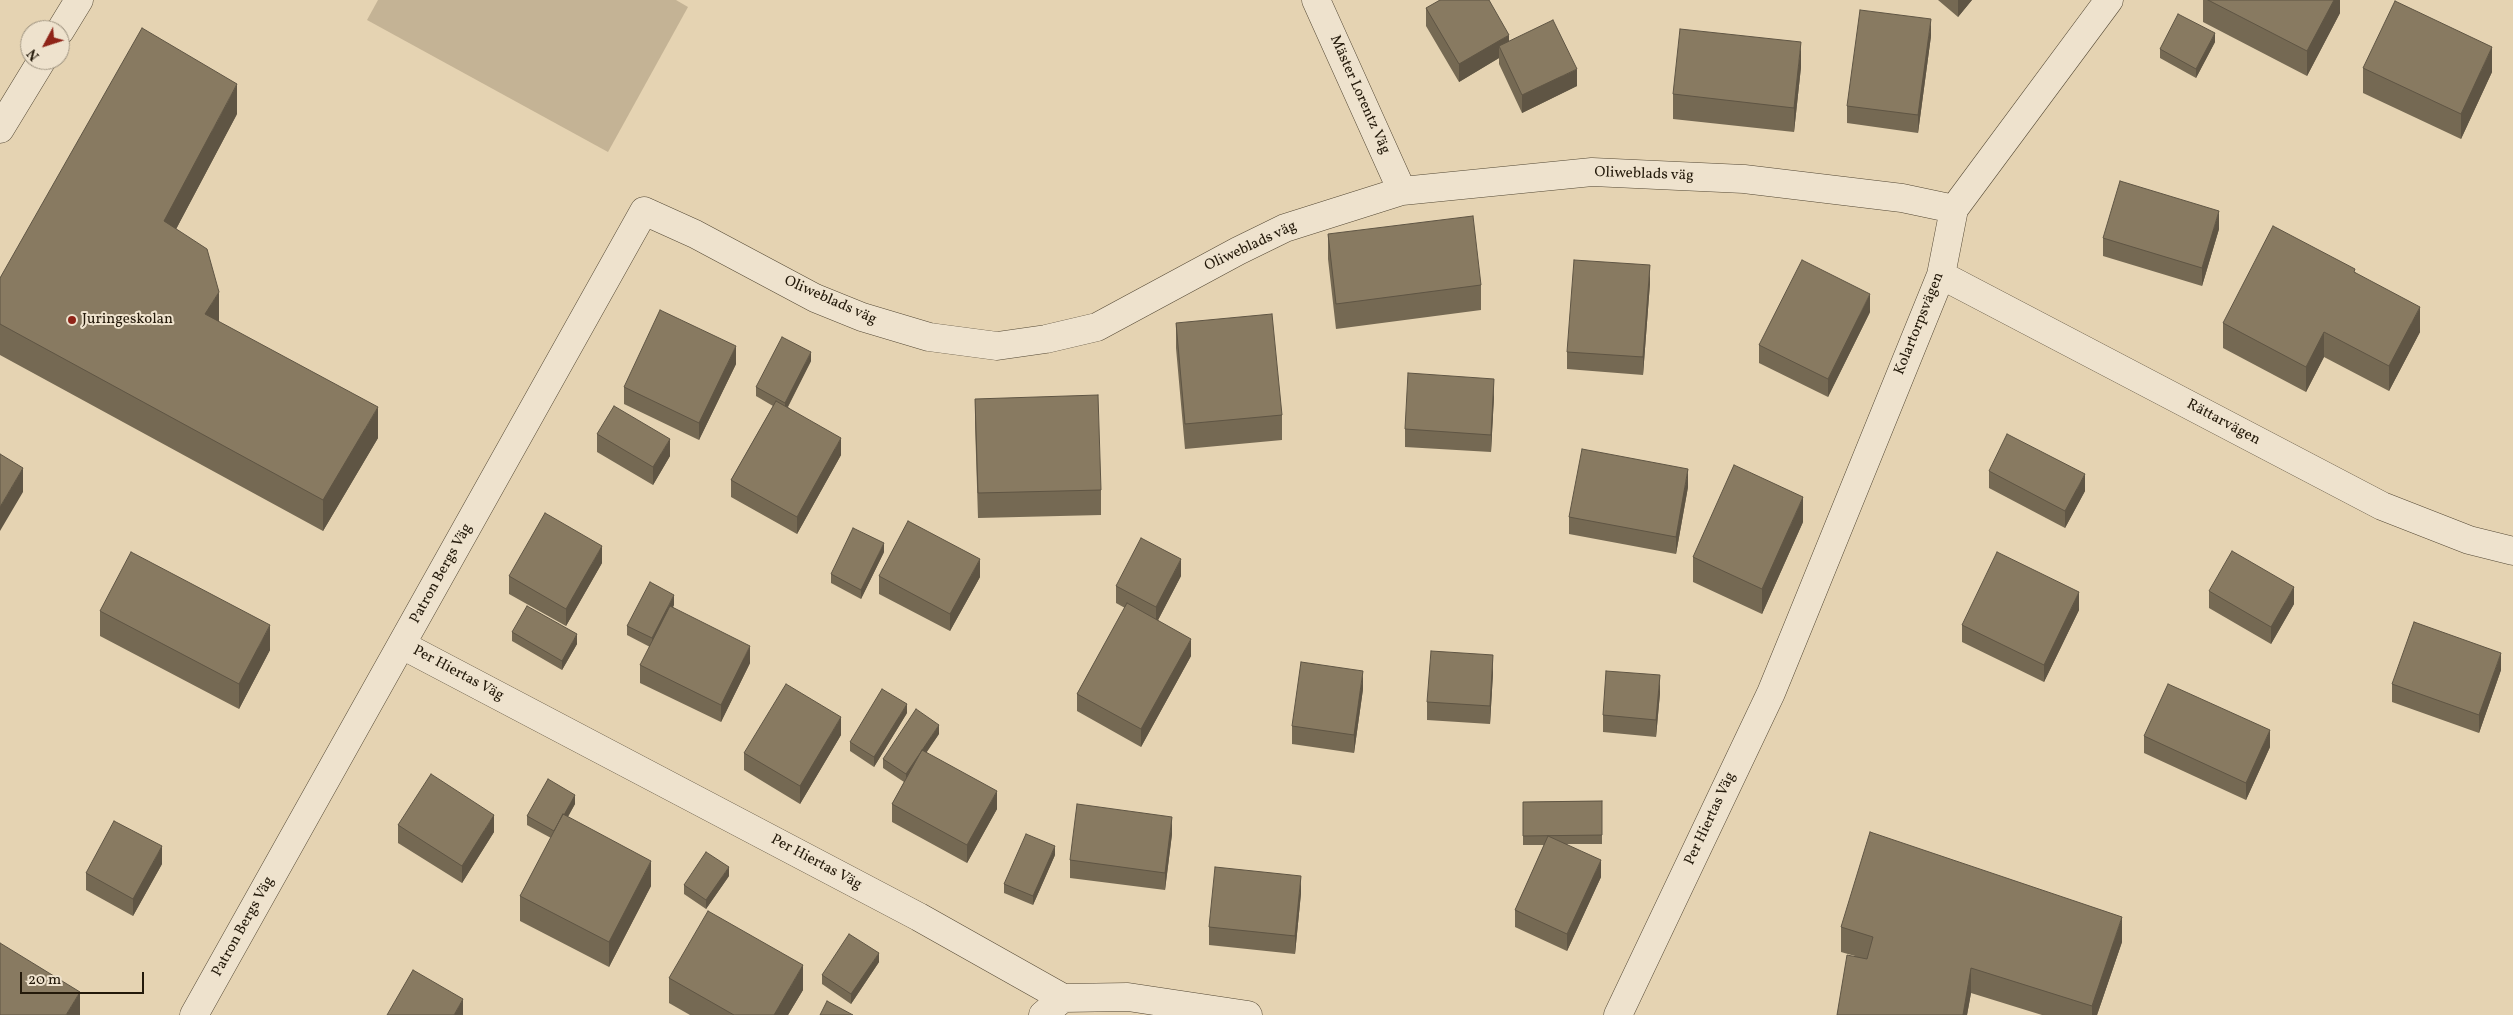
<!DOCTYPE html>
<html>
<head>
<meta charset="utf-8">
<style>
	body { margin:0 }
	#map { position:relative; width:2513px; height:1015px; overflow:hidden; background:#e5d3b2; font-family:Vollkorn,serif }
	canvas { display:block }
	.north { position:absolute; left:20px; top:20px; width:50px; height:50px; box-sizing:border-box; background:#eee2cd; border:1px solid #9d927f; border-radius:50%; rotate:230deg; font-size:14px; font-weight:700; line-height:20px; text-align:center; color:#23190a }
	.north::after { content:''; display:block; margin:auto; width:18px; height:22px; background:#8f2418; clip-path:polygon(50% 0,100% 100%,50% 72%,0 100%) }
	.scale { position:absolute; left:20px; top:972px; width:124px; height:22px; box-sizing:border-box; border:2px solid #23190a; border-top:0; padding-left:6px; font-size:15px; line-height:18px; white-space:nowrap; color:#23190a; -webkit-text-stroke:4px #eee2cd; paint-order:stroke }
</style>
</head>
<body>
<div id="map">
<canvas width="2513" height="1015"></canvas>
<div class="north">N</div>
<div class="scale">20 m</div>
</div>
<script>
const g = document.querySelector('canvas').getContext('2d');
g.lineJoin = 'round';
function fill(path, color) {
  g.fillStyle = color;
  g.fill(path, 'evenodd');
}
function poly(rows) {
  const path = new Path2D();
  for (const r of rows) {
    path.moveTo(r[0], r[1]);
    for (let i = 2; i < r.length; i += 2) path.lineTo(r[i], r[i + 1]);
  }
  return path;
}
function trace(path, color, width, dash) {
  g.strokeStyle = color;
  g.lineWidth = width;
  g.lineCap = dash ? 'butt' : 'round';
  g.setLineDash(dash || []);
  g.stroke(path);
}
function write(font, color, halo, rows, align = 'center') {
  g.font = font + ' Vollkorn,serif';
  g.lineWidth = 4;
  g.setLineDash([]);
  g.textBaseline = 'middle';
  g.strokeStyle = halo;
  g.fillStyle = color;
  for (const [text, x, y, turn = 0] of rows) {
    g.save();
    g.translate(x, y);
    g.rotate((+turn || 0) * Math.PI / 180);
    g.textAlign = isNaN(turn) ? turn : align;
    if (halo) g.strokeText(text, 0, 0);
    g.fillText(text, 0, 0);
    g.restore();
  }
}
fill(poly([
	[378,0,676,0,688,7,608,152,367,20]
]), '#c4b395');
const street = poly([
	[1316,0,1402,191],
	[60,31,79,0],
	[0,129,42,60],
	[1941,275,2382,506,2469,540,2513,551],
	[402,645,919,917,1063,998,1128,997,1248,1015],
	[194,1015,644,211,695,234,815,298,862,317,929,337,997,346,1046,339,1097,327,1238,251,1285,228,1402,191,1592,172,1744,179,1902,198,1954,209],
	[1043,1015,1063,998],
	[1618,1015,1771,693,1800,622,1941,275,1954,209,2109,0]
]);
trace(street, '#544834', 29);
trace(street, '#eee2cd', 28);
fill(poly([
	[1938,0,1972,0,1958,17],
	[2203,0,2340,0,2340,13,2307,76,2203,22],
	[1426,8,1509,41,1577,86,1522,113,1499,64,1499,58,1459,82,1426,26],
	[1931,36,1918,133,1847,123,1847,106],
	[2215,42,2196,78,2160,58,2160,49],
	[1801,67,1794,132,1673,119,1673,94],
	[2363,68,2492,72,2461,139,2363,93],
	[237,114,176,229,219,322,378,438,323,531,0,355,0,278],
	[2219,229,2202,286,2103,256,2103,238],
	[1328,234,1481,285,1481,310,1336,329,1328,259],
	[2355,272,2420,332,2389,391,2324,357,2306,392,2223,348,2223,323],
	[1650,283,1643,375,1567,369,1567,352],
	[1870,312,1828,397,1759,363,1759,345],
	[1176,323,1282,415,1282,440,1185,449,1176,348],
	[811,361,788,407,841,455,797,534,731,497,731,480,773,406,756,396,756,387],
	[736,364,699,440,624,404,624,387],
	[1494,396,1491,452,1405,447,1405,429],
	[975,399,1101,490,1101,515,978,518,975,424],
	[597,434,670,456,653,485,597,452],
	[1989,471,2085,491,2065,528,1989,488],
	[1688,487,1676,554,1569,534,1569,517],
	[1803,522,1762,614,1693,582,1693,557],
	[884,552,861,599,831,583,831,574],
	[602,563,566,626,509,594,509,576],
	[879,576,980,577,950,631,879,594],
	[1181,576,1158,620,1191,656,1141,747,1077,711,1077,694,1125,608,1116,603,1116,586],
	[2209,591,2294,604,2271,644,2209,608],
	[674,605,673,607,750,663,721,722,640,683,640,665,650,647,627,635,627,626],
	[2079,610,2044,682,1962,642,1962,625],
	[100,611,270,650,239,709,100,636],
	[512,632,577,644,562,670,512,641],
	[2501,670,2479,733,2392,702,2392,684],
	[1493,673,1490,724,1427,720,1427,702],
	[1363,689,1354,753,1292,744,1292,726],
	[1660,693,1656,737,1603,732,1603,715],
	[907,713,874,767,850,751,850,742],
	[939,734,926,752,997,809,967,863,892,822,892,804,904,782,883,768,883,759],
	[841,735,800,804,744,770,744,753],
	[2144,736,2270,747,2246,800,2144,753],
	[1602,801,1602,844,1567,844,1601,877,1567,951,1515,927,1515,910,1544,845,1523,845,1523,802],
	[575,804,568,817,651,886,609,967,520,921,520,896,551,838,527,825,527,816],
	[398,825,494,832,462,883,398,843],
	[1172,834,1165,890,1070,878,1070,860],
	[1055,855,1033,905,1004,893,1004,884],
	[162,864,133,916,86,890,86,873],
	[729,876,706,909,684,894,684,885],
	[1301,893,1295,954,1209,945,1209,927],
	[1841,927,2122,942,2097,1015,2042,1015,1971,993,1967,1015,1837,1015,1855,956,1841,952],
	[879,962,851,1004,822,984,822,975],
	[669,978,803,990,788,1015,690,1015,669,1003]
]), '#756953');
fill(poly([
	[1958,0,1972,0,1958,17],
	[2334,0,2340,0,2340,13,2307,76,2307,51],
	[1931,19,1931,36,1918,133,1918,115],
	[2215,33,2215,42,2196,78,2196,69],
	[1509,35,1509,52,1499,46,1499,58,1459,82,1459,64],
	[1801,42,1801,67,1794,132,1794,108],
	[2492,47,2492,72,2461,139,2461,114],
	[1577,69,1577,86,1522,113,1522,95],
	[237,84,237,114,164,252,164,221],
	[2219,211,2219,229,2202,286,2202,268],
	[1650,265,1650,283,1643,375,1643,357],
	[219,292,219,322,205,314],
	[1870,294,1870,312,1828,397,1828,379],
	[2420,307,2420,332,2389,391,2389,366],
	[2324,332,2324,357,2306,392,2306,367],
	[736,346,736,364,699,440,699,423],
	[811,352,811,361,785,412,785,403],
	[1494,379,1494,396,1491,452,1491,435],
	[378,407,378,438,323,531,323,500],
	[841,438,841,455,797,534,797,517],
	[670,439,670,456,653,485,653,467],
	[23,468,23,492,0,531,0,507],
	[1688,469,1688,487,1676,554,1676,537],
	[2085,474,2085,491,2065,528,2065,511],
	[1803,497,1803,522,1762,614,1762,589],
	[884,543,884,552,861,599,861,590],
	[602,546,602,563,566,626,566,609],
	[980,559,980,577,950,631,950,614],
	[1181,559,1181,576,1156,624,1156,607],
	[2294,587,2294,604,2271,644,2271,627],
	[2079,592,2079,610,2044,682,2044,665],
	[674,595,674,605,652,648,652,638],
	[270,625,270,650,239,709,239,684],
	[577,634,577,644,562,670,562,661],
	[1191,639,1191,656,1141,747,1141,729],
	[750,646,750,663,721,722,721,705],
	[2501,653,2501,670,2479,733,2479,715],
	[1493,655,1493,673,1490,724,1490,706],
	[1363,671,1363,689,1354,753,1354,735],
	[1660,675,1660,693,1656,737,1656,720],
	[907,704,907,713,874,767,874,757],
	[841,717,841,735,800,804,800,786],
	[939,725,939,734,906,783,906,774],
	[2270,730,2270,747,2246,800,2246,783],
	[997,791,997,809,967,863,967,845],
	[575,795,575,804,554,840,554,831],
	[494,815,494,832,462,883,462,866],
	[1172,817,1172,834,1165,890,1165,873],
	[162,846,162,864,133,916,133,899],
	[1055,846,1055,855,1033,905,1033,896],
	[1601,860,1601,877,1567,951,1567,934],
	[651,861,651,886,609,967,609,942],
	[729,867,729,876,706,909,706,900],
	[1301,876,1301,893,1295,954,1295,936],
	[2122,917,2122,942,2097,1015,2092,1015,2092,1006],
	[879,953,879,962,851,1004,851,994],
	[803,965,803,990,788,1015,774,1015],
	[1971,968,1971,993,1967,1015,1963,1015],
	[80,992,80,1015,66,1015],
	[463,999,463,1015,454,1015]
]), '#5f5544');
const building = poly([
	[1440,0,1489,0,1509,35,1459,64,1426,8,1440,0],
	[2208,0,2334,0,2307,51,2208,0],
	[2395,1,2492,47,2461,114,2363,68,2395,1],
	[1860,10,1931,19,1918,115,1847,106,1860,10],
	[2178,14,2215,33,2196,69,2160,49,2178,14],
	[1553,20,1577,69,1522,95,1499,46,1553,20],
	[142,28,237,84,164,221,207,249,219,292,205,314,378,407,323,500,0,324,0,278,142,28],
	[1680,29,1801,42,1794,108,1673,94,1680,29],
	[2120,181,2219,211,2202,268,2103,238,2120,181],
	[1473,216,1481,285,1336,304,1328,234,1473,216],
	[2273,226,2355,269,2354,272,2420,307,2389,366,2324,332,2306,367,2223,323,2273,226],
	[1574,260,1650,265,1643,357,1567,352,1574,260],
	[1802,260,1870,294,1828,379,1759,345,1802,260],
	[660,310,736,346,699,423,624,387,660,310],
	[1272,314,1282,415,1185,424,1176,323,1272,314],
	[782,337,811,352,785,403,756,387,782,337],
	[1408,373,1494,379,1491,435,1405,429,1408,373],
	[1098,395,1101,490,978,493,975,399,1098,395],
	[776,401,841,438,797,517,731,480,776,401],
	[614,406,670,439,653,467,597,434,614,406],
	[2007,434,2085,474,2065,511,1989,471,2007,434],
	[1582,449,1688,469,1676,537,1569,517,1582,449],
	[0,454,23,468,0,507,0,454],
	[1734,465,1803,497,1762,589,1693,557,1734,465],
	[545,513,602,546,566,609,509,576,545,513],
	[908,521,980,559,950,614,879,576,908,521],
	[853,528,884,543,861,590,831,574,853,528],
	[1141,538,1181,559,1156,607,1116,586,1141,538],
	[2232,551,2294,587,2271,627,2209,591,2232,551],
	[131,552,270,625,239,684,100,611,131,552],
	[1997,552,2079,592,2044,665,1962,625,1997,552],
	[650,582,674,595,652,638,627,626,650,582],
	[1127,603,1191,639,1141,729,1077,694,1127,603],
	[527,606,577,634,562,661,512,632,527,606],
	[670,606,750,646,721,705,640,665,670,606],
	[2414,622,2501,653,2479,715,2392,684,2414,622],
	[1431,651,1493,655,1490,706,1427,702,1431,651],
	[1301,662,1363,671,1354,735,1292,726,1301,662],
	[1606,671,1660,675,1656,720,1603,715,1606,671],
	[786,684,841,717,800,786,744,753,786,684],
	[2168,684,2270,730,2246,783,2144,736,2168,684],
	[882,689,907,704,874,757,850,742,882,689],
	[916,709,939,725,906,774,883,759,916,709],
	[922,750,997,791,967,845,892,804,922,750],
	[431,774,494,815,462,866,398,825,431,774],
	[548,779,575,795,564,815,563,814,554,831,527,816,548,779],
	[1602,801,1602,835,1523,836,1523,802,1602,801],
	[1077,804,1172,817,1165,873,1070,860,1077,804],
	[563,814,651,861,609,942,520,896,563,814],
	[114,821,162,846,133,899,86,873,114,821],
	[1870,832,2122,917,2092,1006,1971,968,1963,1015,1837,1015,1847,955,1867,959,1873,937,1841,927,1870,832],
	[1026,834,1055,846,1033,896,1004,884,1026,834],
	[1548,836,1601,860,1567,934,1515,910,1548,836],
	[706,852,729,867,706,900,684,885,706,852],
	[1215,867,1301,876,1295,936,1209,927,1215,867],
	[708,911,803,965,774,1015,734,1015,669,978,708,911],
	[849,934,879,953,851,994,822,975,849,934],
	[0,943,80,992,66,1015,0,1015,0,943],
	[413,970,463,999,454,1015,387,1015,413,970],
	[827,1001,853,1015,820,1015,827,1001]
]);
fill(building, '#887a61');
trace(building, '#5f5544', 1);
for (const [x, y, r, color] of [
	[72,320,5,"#8f2418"]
]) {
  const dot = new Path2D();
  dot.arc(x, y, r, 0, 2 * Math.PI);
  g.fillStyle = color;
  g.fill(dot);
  trace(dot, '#eee2cd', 2);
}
write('15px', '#23190a', '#eee2cd', [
	["Mäster Lorentz Väg",1359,95,66],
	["Oliweblads väg",1644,175,2],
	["Oliweblads väg",1251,247,-25],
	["Oliweblads väg",830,301,24],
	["Kolartorpsvägen",1920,324,-68],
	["Rättarvägen",2223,423,28],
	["Patron Bergs Väg",442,574,-61],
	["Per Hiertas Väg",458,674,28],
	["Per Hiertas Väg",1711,819,-65],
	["Per Hiertas Väg",816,863,28],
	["Patron Bergs Väg",244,927,-61]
]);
write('15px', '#23190a', '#eee2cd', [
	["Juringeskolan",82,320]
], 'left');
</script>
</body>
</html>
